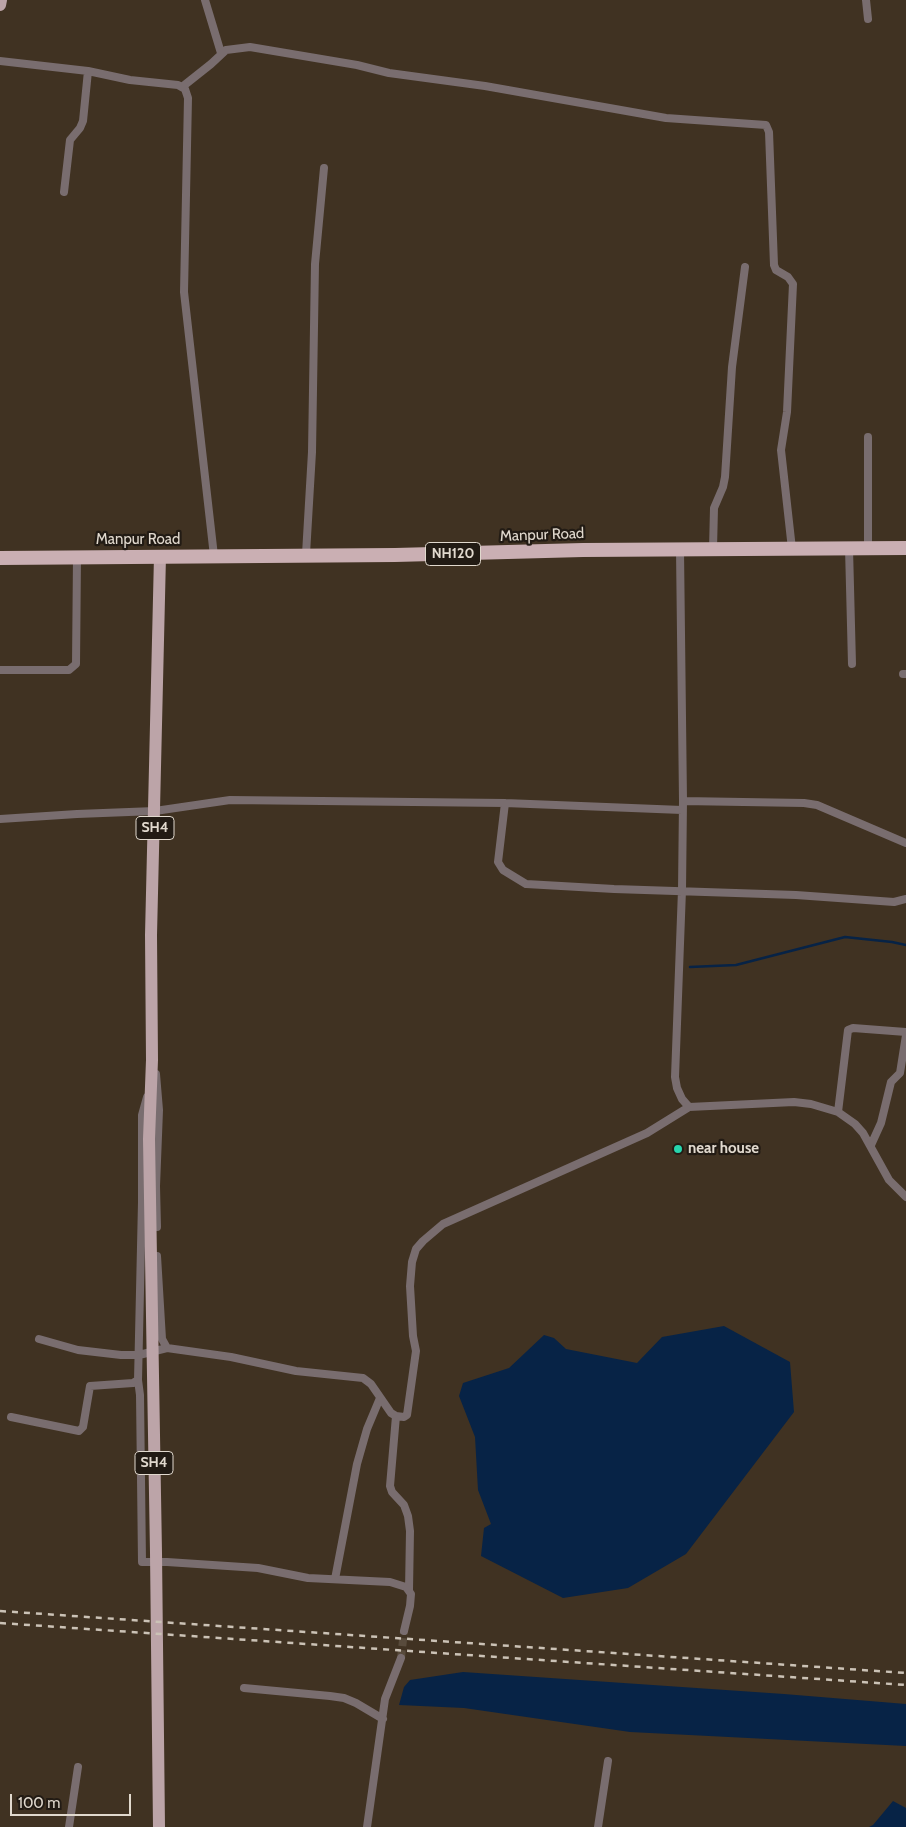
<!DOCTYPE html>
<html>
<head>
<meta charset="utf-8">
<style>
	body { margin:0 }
	#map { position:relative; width:906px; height:1827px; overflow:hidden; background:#403222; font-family:Cabin,sans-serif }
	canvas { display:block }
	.scale { position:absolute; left:10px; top:1794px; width:121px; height:22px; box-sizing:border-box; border:2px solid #e1d9ce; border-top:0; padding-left:6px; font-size:15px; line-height:18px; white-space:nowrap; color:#e1d9ce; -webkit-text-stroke:4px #221b14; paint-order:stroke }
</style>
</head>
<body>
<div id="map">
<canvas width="906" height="1827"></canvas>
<div class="scale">100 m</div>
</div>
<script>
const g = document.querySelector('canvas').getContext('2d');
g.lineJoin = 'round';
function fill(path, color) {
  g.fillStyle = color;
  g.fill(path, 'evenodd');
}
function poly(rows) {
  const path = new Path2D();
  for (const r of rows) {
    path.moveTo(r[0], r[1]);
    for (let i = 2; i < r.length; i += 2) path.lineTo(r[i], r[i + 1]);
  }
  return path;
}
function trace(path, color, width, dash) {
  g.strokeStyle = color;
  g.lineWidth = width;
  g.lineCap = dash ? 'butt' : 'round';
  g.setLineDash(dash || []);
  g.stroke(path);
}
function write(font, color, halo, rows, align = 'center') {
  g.font = font + ' Cabin,sans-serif';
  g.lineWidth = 4.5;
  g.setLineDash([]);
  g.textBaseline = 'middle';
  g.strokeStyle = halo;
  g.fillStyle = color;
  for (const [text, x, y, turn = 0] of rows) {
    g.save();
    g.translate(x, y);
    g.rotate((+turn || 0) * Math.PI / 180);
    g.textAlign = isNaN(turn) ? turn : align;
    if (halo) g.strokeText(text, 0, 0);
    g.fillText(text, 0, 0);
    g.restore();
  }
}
fill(poly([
	[724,1326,790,1362,794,1412,686,1554,628,1588,563,1598,481,1556,484,1528,491,1524,478,1490,475,1437,459,1396,463,1383,509,1368,544,1335,554,1338,566,1349,637,1363,662,1337],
	[463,1672,784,1694,906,1704,906,1746,630,1732,464,1708,399,1705,404,1687,410,1680],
	[893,1801,906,1808,906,1827,869,1827,873,1825]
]), '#072346');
trace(poly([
	[690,967,736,965,845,937,892,942,906,945]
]), '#072346', 2.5);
trace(poly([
	[401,1658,404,1631]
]), '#584b3c', 8, [8, 4]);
trace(poly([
	[205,0,221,53],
	[866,0,868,19],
	[0,61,88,71,130,80,178,85,185,89,188,98,184,292,214,556],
	[182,87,211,64,226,50,250,47,357,65,389,73,485,86,666,118,766,125,769,132,774,265,776,270,788,277,793,284,787,412,781,450,792,549],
	[64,192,70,140,80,128,83,121,88,71],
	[868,437,868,548],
	[849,548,852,664],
	[713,549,714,508,723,487,725,477,732,367,745,267],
	[680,550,683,801,682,890,675,1077,677,1088,682,1099,689,1107,794,1102,811,1104,838,1112,855,1124,863,1133,889,1180,906,1197],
	[306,554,312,452,315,264,324,168],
	[0,670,69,670,76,664,77,557],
	[903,674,906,674],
	[683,801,804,803,817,805,906,843],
	[505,803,498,862,503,870,526,884,614,889,796,895,894,902,906,899],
	[0,819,77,814,155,811,230,800,505,803,682,810],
	[156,1074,159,1110,156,1186,157,1227],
	[838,1112,848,1030,853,1028,906,1032],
	[871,1145,881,1123,891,1082,900,1073,906,1035],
	[157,1256,162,1339,167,1348,231,1357,296,1371,363,1378,371,1384,391,1413,396,1416,404,1417,407,1415,416,1351,413,1336,410,1286,412,1262,416,1249,423,1241,443,1224,647,1133,689,1107],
	[39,1339,78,1350,121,1355,139,1355,167,1348],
	[138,1380,140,1395,142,1562,167,1562,258,1568,308,1578,390,1582,406,1587,411,1594,410,1606,404,1631],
	[396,1416,390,1486,392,1492,404,1505,408,1516,410,1531,409,1590],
	[11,1417,79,1431,83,1427,90,1386,133,1383,138,1380,142,1202,142,1115,147,1097],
	[335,1579,357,1464,367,1429,380,1398],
	[244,1688,330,1696,344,1698,356,1703,383,1719],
	[69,1827,78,1767],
	[367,1827,385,1699,401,1658],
	[598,1827,608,1761]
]), '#796d6f', 8);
trace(poly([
	[0,5,1,0],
	[159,1827,156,1553,149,1139,152,1060,151,935,160,556]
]), '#bca4a8', 12);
trace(poly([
	[0,558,395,555,583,550,906,548]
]), '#caafb3', 14);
trace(poly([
	[0,1611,906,1673],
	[0,1623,906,1685]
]), '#cbc2b6', 2.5, [6, 6]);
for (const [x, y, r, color] of [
	[678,1149,5,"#27d5ad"]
]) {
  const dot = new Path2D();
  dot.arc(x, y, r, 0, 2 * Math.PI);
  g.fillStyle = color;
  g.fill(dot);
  trace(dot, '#221b14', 2);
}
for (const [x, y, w] of [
	[453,554,55],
	[155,828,38],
	[154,1463,38]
]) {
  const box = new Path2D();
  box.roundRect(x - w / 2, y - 11.5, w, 23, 4);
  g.fillStyle = '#221b14';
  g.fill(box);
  trace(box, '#e1d9ce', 1);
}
write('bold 14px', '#e1d9ce', null, [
	["NH120",453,554],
	["SH4",155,828],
	["SH4",154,1463]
]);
write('15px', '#e1d9ce', '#221b14', [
	["Manpur Road",542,535,-2],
	["Manpur Road",138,540]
]);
write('bold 15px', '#e1d9ce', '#221b14', [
	["near house",688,1149]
], 'left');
</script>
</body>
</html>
